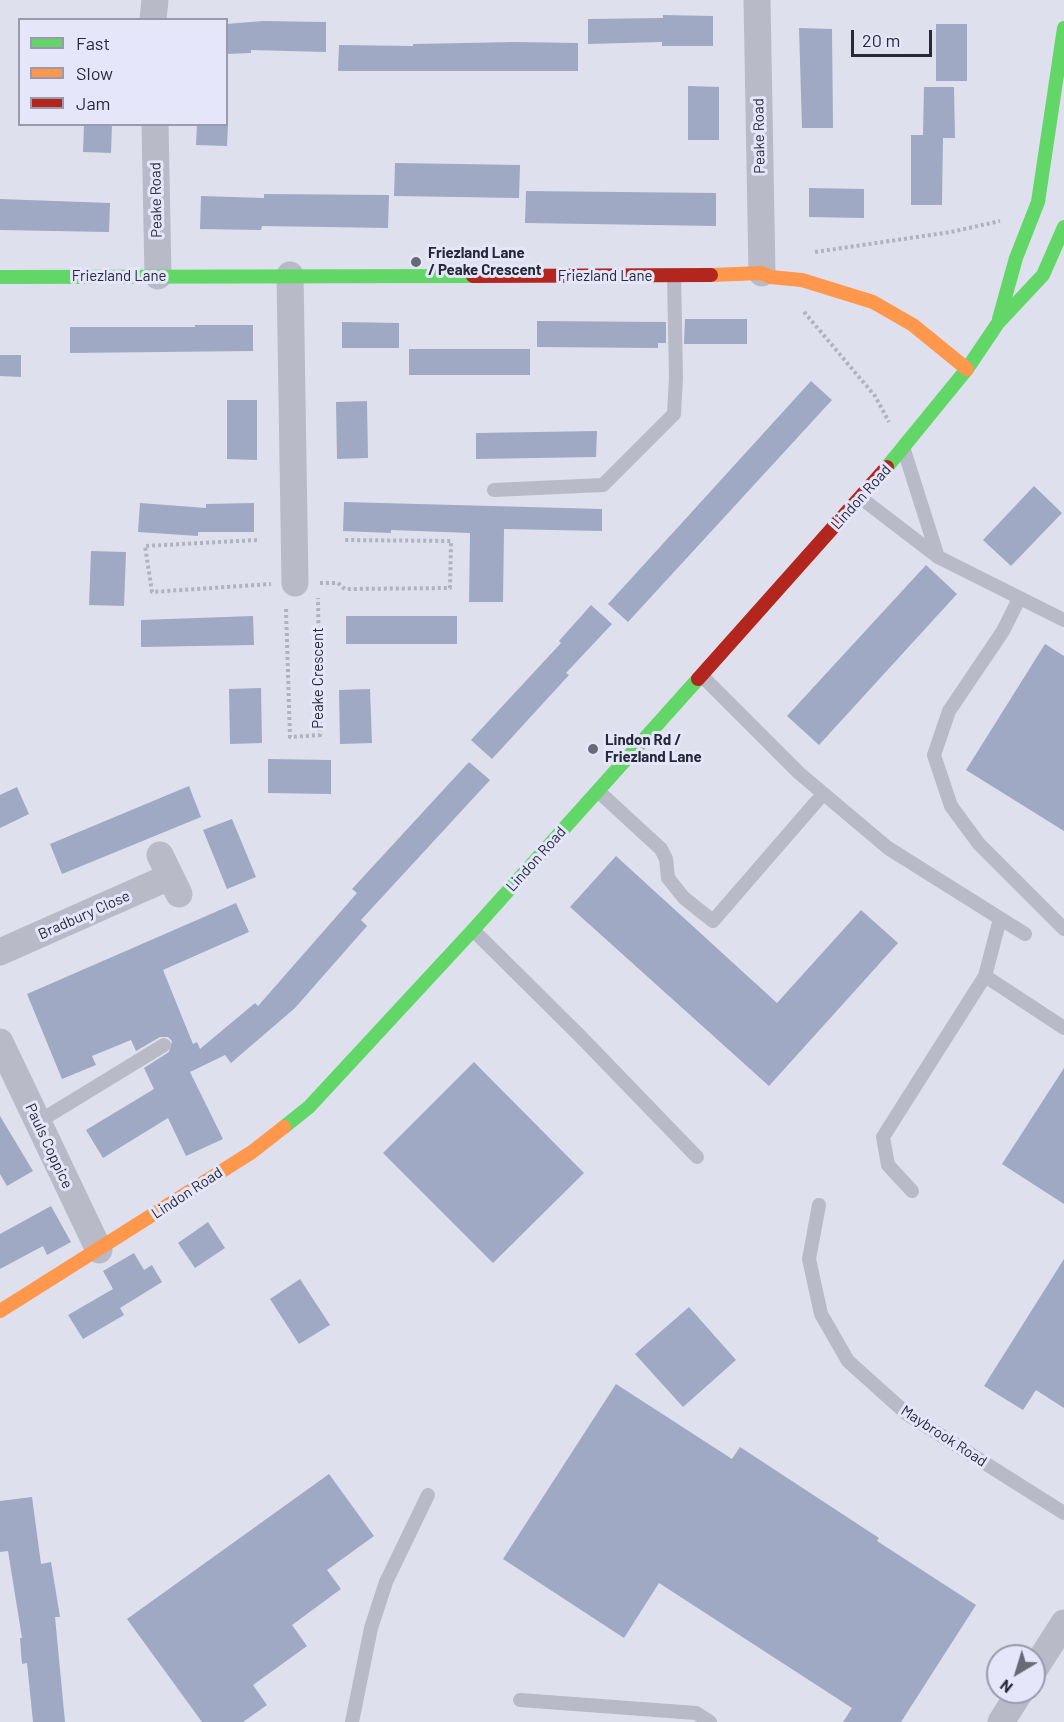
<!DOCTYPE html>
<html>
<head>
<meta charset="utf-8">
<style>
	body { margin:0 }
	#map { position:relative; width:1064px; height:1722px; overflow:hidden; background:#dfe0ee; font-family:Barlow,sans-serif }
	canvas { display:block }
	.legend { position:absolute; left:18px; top:18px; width:210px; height:108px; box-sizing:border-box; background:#e6e6fb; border:2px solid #999bad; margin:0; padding:8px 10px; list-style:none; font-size:18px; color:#262a37 }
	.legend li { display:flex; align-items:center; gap:12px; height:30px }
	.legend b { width:30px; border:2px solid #999bad }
	.north { position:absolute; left:986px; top:1644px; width:60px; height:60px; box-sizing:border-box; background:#e6e6fb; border:2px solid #999bad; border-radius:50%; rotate:218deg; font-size:16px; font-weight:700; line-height:24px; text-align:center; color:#262a37 }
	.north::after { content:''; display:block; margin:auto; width:21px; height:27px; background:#676a77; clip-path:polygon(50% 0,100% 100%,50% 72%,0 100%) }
	.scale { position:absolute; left:851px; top:30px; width:81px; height:27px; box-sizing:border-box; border:3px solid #262a37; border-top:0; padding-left:8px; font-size:18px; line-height:21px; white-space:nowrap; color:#262a37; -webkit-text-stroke:4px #e6e6fb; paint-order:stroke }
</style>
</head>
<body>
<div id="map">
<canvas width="1064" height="1722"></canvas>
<ul class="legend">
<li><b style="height:8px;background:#63d668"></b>Fast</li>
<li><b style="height:8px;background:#ff974d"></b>Slow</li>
<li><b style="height:8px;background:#b3261e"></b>Jam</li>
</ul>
<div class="north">N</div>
<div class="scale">20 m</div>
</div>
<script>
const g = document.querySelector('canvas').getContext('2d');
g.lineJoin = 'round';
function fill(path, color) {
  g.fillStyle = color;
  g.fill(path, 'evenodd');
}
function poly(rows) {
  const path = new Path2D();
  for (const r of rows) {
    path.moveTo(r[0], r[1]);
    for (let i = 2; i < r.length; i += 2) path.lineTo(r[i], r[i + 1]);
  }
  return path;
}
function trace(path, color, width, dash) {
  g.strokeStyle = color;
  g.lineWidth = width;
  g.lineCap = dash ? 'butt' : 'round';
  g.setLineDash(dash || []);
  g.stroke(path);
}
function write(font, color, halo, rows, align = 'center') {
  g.font = font + ' Barlow,sans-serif';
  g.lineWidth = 6;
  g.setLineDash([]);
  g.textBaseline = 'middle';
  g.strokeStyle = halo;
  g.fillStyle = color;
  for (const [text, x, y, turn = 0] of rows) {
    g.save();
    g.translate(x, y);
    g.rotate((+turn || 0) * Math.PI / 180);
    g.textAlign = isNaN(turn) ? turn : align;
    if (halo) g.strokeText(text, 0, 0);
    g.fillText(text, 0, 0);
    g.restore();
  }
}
fill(poly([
	[663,15,713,16,713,46,662,46,662,42,588,44,588,19,663,18],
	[263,21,326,22,326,52,251,50,251,53,226,54,226,24],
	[936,24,967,24,967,81,936,81],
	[799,28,832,29,833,128,802,128],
	[515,42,578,43,578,71,338,71,339,45,413,46,413,44],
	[688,86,719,87,719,140,688,140],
	[924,87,954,87,955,138,943,138,942,205,911,205,911,135,923,135],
	[84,124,112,124,111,153,83,152],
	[197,124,228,124,227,146,196,145],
	[395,163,520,165,519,198,394,196],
	[809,188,864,189,864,218,809,217],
	[526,191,716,193,716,226,525,223],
	[264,194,389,195,388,228,262,226,261,230,200,229,201,196,264,198],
	[0,199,110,203,109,232,0,230],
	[685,319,747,319,747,344,684,344],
	[537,321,666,322,666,343,658,343,658,348,537,347],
	[342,322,399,323,399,348,342,348],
	[195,325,253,325,253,351,70,353,70,327,195,327],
	[409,349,530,349,530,375,409,375],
	[0,355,21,355,21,377,0,376],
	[811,381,832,400,628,622,608,604],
	[227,400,257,400,257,460,227,459],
	[367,401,368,458,337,459,336,402],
	[597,431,596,457,476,459,476,433],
	[1034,486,1062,513,1011,566,983,540],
	[344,502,602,509,602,531,504,529,503,602,469,602,470,533,391,530,391,533,343,531],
	[140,503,206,508,206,504,254,503,254,532,198,532,198,536,138,532],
	[91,551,126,552,124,606,89,605],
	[926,565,957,594,819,745,787,716],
	[591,605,612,624,566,673,569,675,492,759,471,740,561,643,559,641],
	[253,616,254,645,141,647,141,620],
	[346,616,457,616,457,644,346,644],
	[1045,644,1064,656,1064,831,966,770],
	[261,688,262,743,230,744,229,689],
	[370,689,372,743,340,744,339,690],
	[268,759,331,760,331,794,268,793],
	[469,762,490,780,361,920,367,926,295,1008,231,1063,225,1055,190,1072,223,1139,186,1156,168,1118,103,1158,86,1130,154,1089,144,1068,169,1052,172,1041,168,1037,160,1037,136,1051,131,1040,92,1056,96,1065,62,1079,27,994,236,903,249,932,163,970,193,1044,197,1042,200,1049,255,1003,258,1006,357,893,352,889],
	[189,786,201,817,62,874,50,844],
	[17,787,29,814,0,828,0,795],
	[232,819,256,877,227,889,203,830],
	[616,856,777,1003,861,910,898,943,769,1086,570,907],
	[474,1062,584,1173,493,1263,383,1153],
	[1064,1068,1064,1204,1002,1164],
	[0,1116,33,1171,7,1186,0,1174],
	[51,1206,71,1242,47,1255,43,1246,0,1269,0,1234],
	[208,1222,225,1248,195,1268,178,1243],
	[134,1253,144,1270,152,1265,162,1282,120,1308,124,1315,83,1339,68,1315,113,1289,103,1271],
	[1064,1259,1064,1408,1036,1390,1023,1410,984,1386],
	[300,1279,330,1325,299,1344,270,1299],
	[689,1307,736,1360,683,1407,635,1354],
	[616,1384,732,1459,740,1447,879,1538,877,1541,976,1605,901,1722,843,1722,852,1708,659,1583,624,1638,503,1559],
	[329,1474,374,1536,327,1570,341,1589,292,1625,307,1646,253,1685,267,1705,243,1722,202,1722,127,1619],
	[32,1497,41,1564,51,1562,60,1617,55,1617,65,1722,33,1722,27,1663,22,1664,20,1638,22,1638,8,1551,0,1552,0,1501]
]), '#9fa9c3');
trace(poly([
	[815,252,951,232,1000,221],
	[804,312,875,396,889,422],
	[257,540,145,546,152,592,271,584],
	[320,583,338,583,345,589,450,588,451,541,343,540],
	[286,609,290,737,320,735,318,598]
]), '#b1b2bf', 4, [3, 3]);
trace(poly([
	[904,450,938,557],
	[494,490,603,485,674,414,676,377,674,276],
	[861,498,938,557,1064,620],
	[1019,599,1003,631,949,711,934,755,951,806,979,844,1064,929],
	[702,676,799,773,888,848,1025,934],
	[598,791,661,849,666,859,668,878,684,898,713,921,823,794],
	[473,930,580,1036,697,1157],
	[985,976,1064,1028],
	[38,1122,164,1045],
	[912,1191,888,1165,883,1137,985,976,1000,919],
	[819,1205,809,1259,821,1314,848,1361,907,1414,1064,1513],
	[520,1700,696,1713,710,1722],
	[352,1722,371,1628,386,1582,428,1495]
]), '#b8bac7', 14);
trace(poly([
	[757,0,762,273],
	[153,20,155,0],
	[155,124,158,276],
	[290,275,295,583],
	[160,855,179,894],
	[0,952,169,877],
	[0,1042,99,1250],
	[1034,1670,1064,1623],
	[1001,1722,1020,1692]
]), '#b8bac7', 27);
trace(poly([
	[0,277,473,276],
	[999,319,1016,258,1038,202,1064,28],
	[887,467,967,369,998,323,1043,275,1064,227],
	[284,1127,309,1107,473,930,698,679]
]), '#63d668', 14);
trace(poly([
	[711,275,762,273,770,277,802,280,873,302,913,325,967,369],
	[0,1311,252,1152,284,1127]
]), '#ff974d', 14);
trace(poly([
	[473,276,711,275],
	[698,679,887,467]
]), '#b3261e', 14);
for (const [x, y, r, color] of [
	[416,262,6,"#676a77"],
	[593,749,6,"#676a77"]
]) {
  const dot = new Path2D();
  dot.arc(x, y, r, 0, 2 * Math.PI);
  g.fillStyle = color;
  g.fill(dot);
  trace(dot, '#e6e6fb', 2);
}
write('15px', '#262a37', '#e6e6fb', [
	["Peake Road",759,136,-91],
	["Peake Road",156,200,-91],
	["Friezland Lane",119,276],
	["Friezland Lane",605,276],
	["Lindon Road",861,497,-48],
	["Peake Crescent",318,678,-90],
	["Lindon Road",536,859,-48],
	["Bradbury Close",84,915,-24],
	["Pauls Coppice",49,1146,65],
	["Lindon Road",187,1193,-33],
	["Maybrook Road",944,1436,33]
]);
write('bold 15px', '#262a37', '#e6e6fb', [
	["Friezland Lane",428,253],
	["/ Peake Crescent",428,270],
	["Lindon Rd /",605,740],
	["Friezland Lane",605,757]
], 'left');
</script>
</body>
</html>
